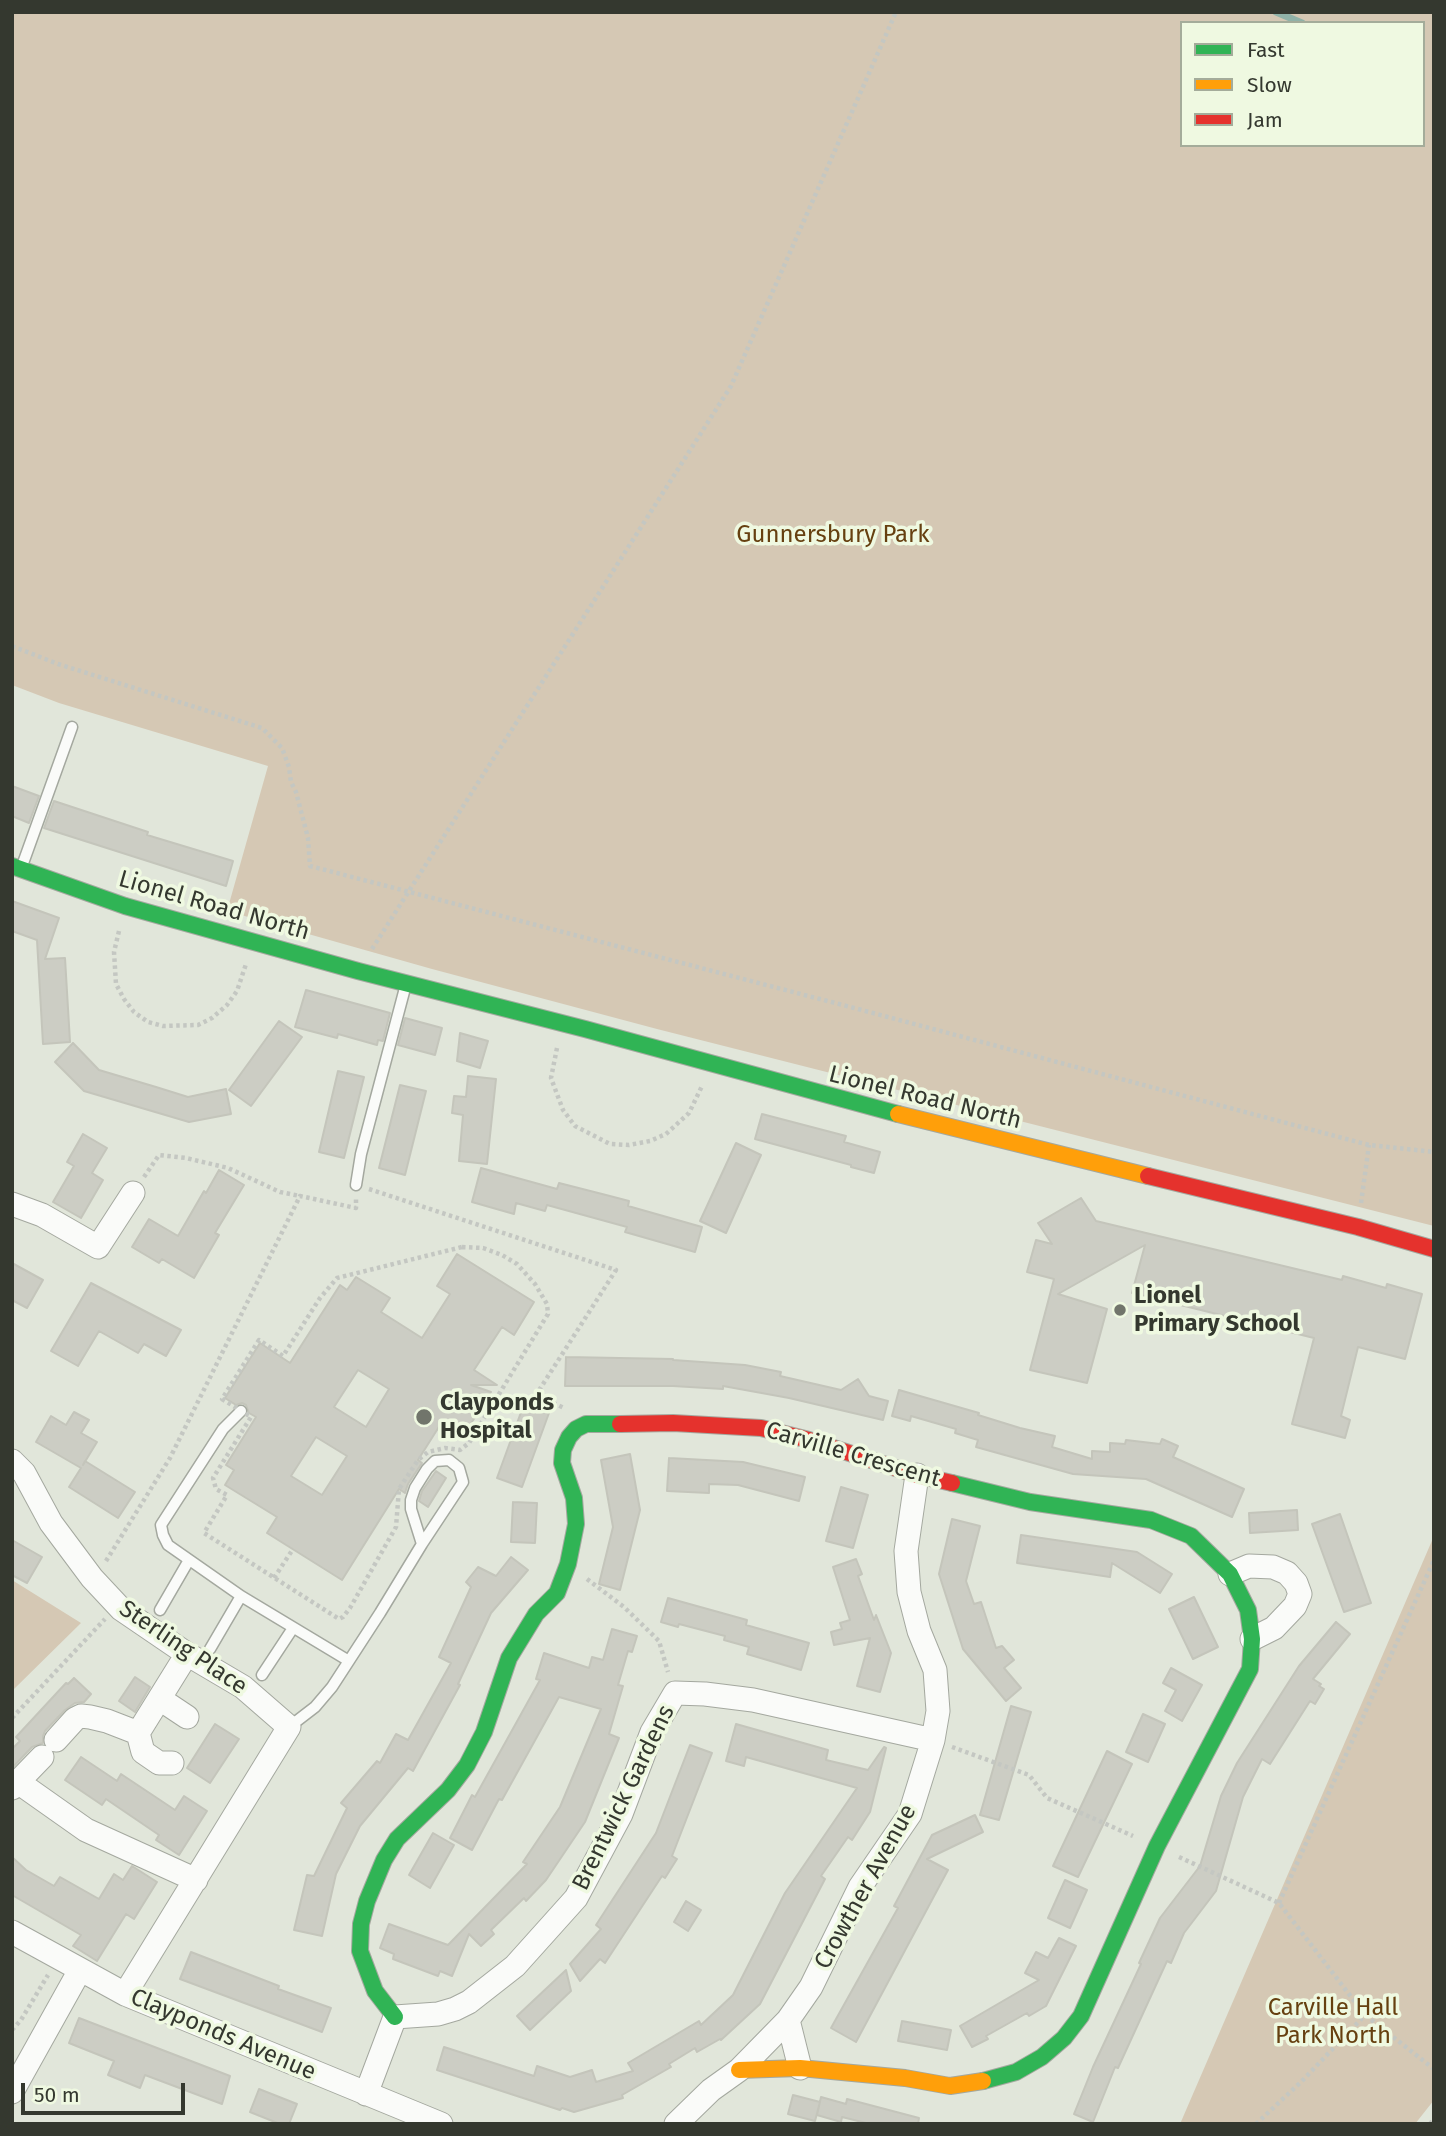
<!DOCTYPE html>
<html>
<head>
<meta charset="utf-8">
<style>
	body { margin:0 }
	#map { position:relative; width:1446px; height:2136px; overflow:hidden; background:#e1e6da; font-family:"Fira Sans",sans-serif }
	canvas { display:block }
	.frame { position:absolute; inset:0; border:14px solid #34382f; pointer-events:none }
	.legend { position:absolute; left:1180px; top:21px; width:245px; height:126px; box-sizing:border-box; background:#eff9e1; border:2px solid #a4ac9a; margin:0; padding:9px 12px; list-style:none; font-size:21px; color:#34382f }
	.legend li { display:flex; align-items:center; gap:14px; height:35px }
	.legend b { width:35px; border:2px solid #a4ac9a }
	.scale { position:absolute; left:21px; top:2083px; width:164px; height:32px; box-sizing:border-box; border:4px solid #34382f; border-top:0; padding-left:9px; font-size:21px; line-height:24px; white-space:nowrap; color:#34382f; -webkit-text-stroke:5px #eff9e1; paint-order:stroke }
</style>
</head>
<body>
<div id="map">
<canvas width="1446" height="2136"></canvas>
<div class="frame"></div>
<ul class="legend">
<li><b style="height:9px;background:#30b455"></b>Fast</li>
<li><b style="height:9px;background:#ff9f0a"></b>Slow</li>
<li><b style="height:9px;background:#e5322d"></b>Jam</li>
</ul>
<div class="scale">50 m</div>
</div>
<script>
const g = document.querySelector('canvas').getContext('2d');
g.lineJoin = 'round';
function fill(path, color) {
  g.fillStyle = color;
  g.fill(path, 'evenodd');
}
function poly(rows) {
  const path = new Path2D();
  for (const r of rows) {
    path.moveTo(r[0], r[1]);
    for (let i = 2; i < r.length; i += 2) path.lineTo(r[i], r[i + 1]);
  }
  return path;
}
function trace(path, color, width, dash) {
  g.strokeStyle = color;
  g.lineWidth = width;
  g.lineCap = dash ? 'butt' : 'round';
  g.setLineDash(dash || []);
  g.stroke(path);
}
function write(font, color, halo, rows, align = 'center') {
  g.font = font + ' "Fira Sans",sans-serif';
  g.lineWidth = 7;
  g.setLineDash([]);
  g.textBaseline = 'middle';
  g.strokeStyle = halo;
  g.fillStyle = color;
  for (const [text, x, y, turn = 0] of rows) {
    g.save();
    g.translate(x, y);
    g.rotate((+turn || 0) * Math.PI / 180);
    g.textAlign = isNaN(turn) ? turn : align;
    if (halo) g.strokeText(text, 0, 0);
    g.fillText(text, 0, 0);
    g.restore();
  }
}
fill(poly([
	[12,12,1434,12,1434,1226,657,1029,432,969,227,911,268,766,59,703,12,685],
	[1182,23,1423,23,1423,145,1182,145],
	[1434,1536,1434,2100,1415,2124,1180,2124],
	[12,1580,81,1623,12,1691]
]), '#d5c8b4');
trace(poly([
	[1276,12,1302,23]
]), '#90b2a8', 7);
const building = poly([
	[12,786,39,796,29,823,12,816,12,786],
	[54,801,148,832,147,835,233,861,226,886,44,828,54,801],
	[12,901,59,918,45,959,65,958,70,1042,43,1044,37,940,12,931,12,901],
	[306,990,390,1013,383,1041,378,1040,377,1045,338,1034,337,1038,295,1027,306,990],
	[405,1018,442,1028,435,1055,398,1045,405,1018],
	[279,1021,302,1037,251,1106,229,1090,279,1021],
	[460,1033,488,1041,480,1068,457,1061,460,1033],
	[73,1043,99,1070,156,1087,188,1097,226,1089,231,1114,189,1122,84,1091,55,1062,73,1043],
	[338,1071,364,1077,344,1158,319,1152,338,1071],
	[468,1076,496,1079,487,1164,459,1161,463,1115,452,1113,454,1096,466,1097,468,1076],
	[400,1085,426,1091,405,1175,379,1168,400,1085],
	[762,1114,846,1136,844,1142,880,1152,874,1173,851,1167,851,1165,755,1139,762,1114],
	[83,1134,107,1148,92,1173,103,1180,81,1218,53,1202,74,1166,67,1162,83,1134],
	[736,1143,761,1155,726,1233,700,1221,736,1143],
	[481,1168,557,1189,559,1183,606,1195,629,1201,628,1206,702,1227,695,1252,625,1232,627,1227,547,1205,545,1211,516,1203,514,1214,472,1202,481,1168],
	[219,1170,244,1185,215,1233,219,1235,194,1278,162,1259,159,1263,132,1247,149,1219,178,1236,204,1191,206,1193,219,1170],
	[1081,1198,1096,1221,1342,1280,1343,1276,1386,1288,1387,1284,1422,1294,1405,1359,1358,1347,1341,1416,1350,1420,1345,1438,1292,1424,1314,1338,1132,1293,1145,1245,1058,1294,1107,1309,1087,1383,1030,1370,1054,1279,1027,1272,1036,1240,1052,1244,1038,1223,1081,1198],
	[457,1254,534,1302,514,1335,502,1327,474,1370,497,1385,471,1385,491,1392,463,1436,442,1422,418,1460,422,1463,408,1484,405,1493,399,1489,342,1580,267,1533,277,1517,225,1485,234,1470,226,1465,256,1417,249,1413,246,1405,242,1403,236,1405,225,1398,260,1343,290,1363,340,1285,347,1290,356,1277,390,1298,381,1312,422,1338,450,1294,437,1286,457,1254],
	[358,1370,389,1389,366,1427,334,1407,358,1370],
	[316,1437,347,1456,322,1495,291,1476,316,1437],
	[12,1263,43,1280,27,1308,12,1300,12,1263],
	[91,1283,181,1330,166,1356,144,1344,138,1353,99,1331,78,1366,51,1351,91,1283],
	[566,1357,673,1359,673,1360,745,1365,781,1372,780,1376,841,1390,858,1379,869,1396,888,1401,883,1420,789,1398,723,1386,723,1389,673,1386,565,1386,566,1357],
	[899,1390,979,1413,978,1415,1020,1428,1055,1436,1052,1447,1092,1459,1092,1451,1110,1452,1110,1443,1125,1444,1126,1440,1160,1444,1162,1439,1178,1446,1173,1457,1244,1489,1232,1517,1146,1479,1073,1474,976,1447,978,1440,955,1433,956,1429,911,1416,910,1421,892,1416,899,1390],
	[524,1404,549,1413,522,1487,497,1478,524,1404],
	[74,1412,89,1420,81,1433,97,1442,83,1465,85,1461,135,1492,118,1518,69,1487,81,1468,36,1442,51,1416,66,1425,74,1412],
	[630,1454,640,1510,620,1590,599,1584,613,1527,601,1460,630,1454],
	[669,1458,743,1462,805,1477,799,1501,738,1485,709,1484,709,1493,667,1491,669,1458],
	[436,1471,446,1478,428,1507,419,1501,422,1491,436,1471],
	[841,1487,868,1495,853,1548,826,1541,841,1487],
	[513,1502,537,1503,535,1543,511,1542,513,1502],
	[1297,1510,1298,1530,1250,1533,1249,1513,1297,1510],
	[1340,1514,1371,1603,1344,1612,1312,1524,1340,1514],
	[952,1519,980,1526,966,1581,974,1604,981,1602,996,1648,1002,1646,1014,1660,1004,1668,1021,1688,1006,1701,963,1649,939,1574,952,1519],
	[1021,1535,1137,1552,1172,1574,1160,1593,1112,1563,1110,1577,1017,1563,1021,1535],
	[12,1540,42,1557,27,1583,12,1575,12,1540],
	[511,1557,528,1570,491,1613,458,1684,460,1685,413,1771,408,1768,360,1826,336,1874,322,1936,294,1930,307,1875,314,1876,347,1808,341,1803,377,1761,380,1763,396,1734,408,1740,451,1663,439,1657,471,1587,466,1582,478,1567,496,1576,511,1557],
	[856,1559,862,1574,858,1576,874,1620,876,1615,891,1653,880,1692,857,1686,870,1638,834,1645,831,1632,842,1629,840,1623,850,1620,833,1567,856,1559],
	[1194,1597,1218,1647,1193,1659,1169,1609,1194,1597],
	[668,1598,747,1620,746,1625,809,1643,801,1670,747,1654,749,1647,724,1640,725,1636,679,1624,678,1627,661,1622,668,1598],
	[1336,1622,1350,1634,1313,1679,1321,1684,1319,1686,1324,1689,1315,1704,1310,1701,1270,1764,1262,1759,1243,1797,1216,1891,1184,1933,1171,1963,1167,1961,1118,2068,1115,2067,1093,2122,1074,2114,1093,2067,1141,1964,1139,1963,1160,1918,1200,1866,1221,1796,1237,1763,1299,1666,1336,1622],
	[612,1629,637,1636,632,1652,628,1651,618,1685,623,1686,609,1734,619,1738,585,1822,546,1880,526,1901,524,1898,491,1930,494,1934,481,1946,469,1934,452,1976,440,1971,438,1976,393,1959,394,1954,380,1948,389,1924,448,1945,527,1864,523,1862,560,1807,601,1709,559,1697,502,1800,499,1799,472,1850,450,1838,472,1795,475,1797,540,1680,536,1679,544,1653,589,1668,592,1657,603,1660,612,1629],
	[1171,1668,1202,1685,1182,1721,1165,1711,1176,1690,1163,1683,1171,1668],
	[135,1677,150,1687,135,1712,119,1701,135,1677],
	[74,1678,91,1694,84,1702,75,1703,65,1710,45,1731,43,1736,43,1743,32,1747,12,1768,12,1749,20,1741,16,1737,66,1683,68,1684,74,1678],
	[1011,1706,1031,1712,999,1820,980,1815,1011,1706],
	[1143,1714,1165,1724,1148,1762,1126,1752,1143,1714],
	[215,1724,239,1739,210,1783,187,1768,215,1724],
	[736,1724,828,1750,826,1760,868,1770,884,1747,886,1748,870,1812,852,1840,848,1837,821,1876,825,1879,760,2004,721,2040,720,2039,697,2052,695,2048,669,2064,671,2067,622,2095,623,2098,574,2112,562,2108,560,2110,437,2070,444,2047,534,2076,537,2066,570,2077,592,2070,596,2082,633,2071,628,2063,699,2021,701,2025,733,1995,785,1893,857,1788,746,1757,744,1766,726,1761,736,1724],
	[690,1745,712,1753,672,1856,677,1859,665,1878,662,1876,605,1963,600,1959,580,1981,570,1964,601,1929,596,1925,656,1833,690,1745],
	[1107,1751,1132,1764,1078,1877,1053,1866,1107,1751],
	[81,1757,117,1781,121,1774,175,1810,184,1796,207,1811,179,1855,156,1840,159,1835,106,1799,102,1805,65,1780,81,1757],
	[975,1815,983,1832,927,1859,948,1870,856,2042,831,2028,898,1908,894,1906,932,1835,975,1815],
	[433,1833,454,1845,430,1888,409,1875,433,1833],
	[12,1857,26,1870,54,1886,60,1877,99,1899,114,1874,123,1880,132,1866,157,1882,134,1919,126,1914,97,1961,73,1946,81,1935,12,1895,12,1857],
	[1065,1880,1087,1890,1070,1928,1048,1918,1065,1880],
	[686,1901,701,1910,688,1931,674,1922,686,1901],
	[1059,1938,1076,1946,1046,2006,1029,2016,1027,2013,986,2036,988,2039,972,2047,960,2026,1039,1980,1025,1973,1036,1952,1048,1958,1059,1938],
	[191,1952,279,1986,278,1989,331,2008,322,2032,180,1979,191,1952],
	[566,1970,571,1991,530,2030,517,2016,566,1970],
	[79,2018,230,2076,222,2104,145,2075,140,2088,108,2075,114,2061,69,2043,79,2018],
	[902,2021,951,2030,947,2050,898,2041,902,2021],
	[259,2089,297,2104,289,2124,280,2124,250,2112,259,2089],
	[793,2095,820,2102,815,2121,788,2114,793,2095],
	[821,2097,846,2104,847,2099,919,2118,918,2124,870,2124,842,2117,841,2122,817,2115,821,2097]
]);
fill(building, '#cccdc4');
trace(building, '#c4c5bb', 2);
const lane = poly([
	[22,866,72,727],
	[356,1185,361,1154,405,988],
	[241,1411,223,1429,161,1525,163,1535,168,1545,241,1596,349,1661],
	[160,1610,189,1560],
	[210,1649,241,1596],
	[262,1675,293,1628],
	[289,1727,315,1707,332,1687,380,1613,422,1544,411,1509,411,1500,415,1488,427,1469,435,1461,449,1460,459,1468,463,1482,422,1544]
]);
const street = poly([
	[12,1204,42,1215,98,1247,133,1193],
	[12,1461,24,1473,51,1523,92,1578,121,1609,187,1654,243,1687,289,1727,125,1994],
	[1230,1574,1249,1566,1273,1567,1287,1573,1296,1583,1300,1594,1295,1606,1274,1628,1252,1639],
	[160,1699,187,1717],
	[138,1733,187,1654],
	[56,1740,75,1719,81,1716,90,1717,107,1721,138,1733,143,1752,159,1763,172,1763],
	[18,1782,86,1830,196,1880],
	[12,1788,42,1757],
	[12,1932,125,1994,441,2124],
	[788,2020,800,2068],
	[12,2092,80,1970],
	[366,2094,395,2017,438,2014,455,2009,469,2002,515,1966,576,1898,621,1814,652,1732,675,1693,705,1694,753,1700,933,1740],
	[676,2124,711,2090,739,2070,788,2020,811,1987,860,1887,910,1814,933,1740,938,1711,935,1670,919,1631,909,1592,906,1551,917,1475]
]);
const fast = poly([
	[12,866,125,906,358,971,585,1029,898,1114],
	[952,1483,1030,1502,1151,1520,1191,1536,1230,1574,1248,1610,1252,1639,1250,1669,1157,1846,1081,2016,1064,2038,1042,2057,1016,2072,983,2081],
	[395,2017,375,1991,360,1951,361,1924,367,1901,384,1860,397,1839,448,1790,467,1765,484,1732,509,1658,536,1614,557,1593,568,1564,576,1524,574,1498,562,1463,563,1450,569,1437,576,1429,586,1424,620,1424]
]);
const slow = poly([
	[898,1114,1148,1176],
	[739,2070,800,2068,905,2078,950,2086,983,2081]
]);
const jam = poly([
	[1148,1176,1358,1227,1434,1249],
	[620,1424,673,1423,761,1428,809,1440,917,1475,952,1483]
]);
trace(lane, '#a4a89f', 13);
trace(street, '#a4a89f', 25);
trace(fast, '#a4a89f', 18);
trace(slow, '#a4a89f', 18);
trace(jam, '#a4a89f', 18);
trace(poly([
	[445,13,445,12],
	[12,646,58,664,262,728,282,748,289,767,291,782,296,792,308,838,310,866,839,1004,1369,1145,1434,1152],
	[119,931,114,952,116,984,124,999,134,1012,148,1022,163,1026,198,1025,212,1018,227,1005,237,991,246,964],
	[372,949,731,386,896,12],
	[557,1048,551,1078,563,1110,575,1126,610,1144,629,1145,650,1141,666,1134,689,1113,702,1086],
	[144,1177,159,1155,186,1158,228,1168,280,1192,300,1196],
	[369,1189,616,1270,536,1395,564,1408],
	[1361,1203,1369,1145],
	[462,1247,483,1248,502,1255,517,1264,535,1284,547,1304,548,1314,469,1443,460,1450,445,1448,428,1452,418,1460,399,1489,396,1527,350,1608,343,1617,339,1619,204,1533,227,1495,216,1489,213,1478,251,1417,222,1399,259,1340,283,1356,320,1298,337,1278,462,1247],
	[106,1561,170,1458,300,1196,356,1208,356,1197],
	[274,1578,293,1549],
	[587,1579,624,1607,659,1641,668,1672],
	[12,1718,105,1619],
	[952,1747,1029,1775,1047,1798,1133,1836],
	[1179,1857,1279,1903,1365,2015,1434,2069],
	[1279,1903,1434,1560],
	[12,2030,21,2020,48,1975],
	[1256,2124,1302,2081,1365,2015],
	[1430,2124,1434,2119]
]), '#c4c7c2', 4.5, [3.5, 3.5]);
trace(lane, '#fafbf9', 10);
trace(street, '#fafbf9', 23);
trace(fast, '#30b455', 16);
trace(slow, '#ff9f0a', 16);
trace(jam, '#e5322d', 16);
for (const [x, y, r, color] of [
	[1120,1310,7,"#71756b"],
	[424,1417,9,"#71756b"]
]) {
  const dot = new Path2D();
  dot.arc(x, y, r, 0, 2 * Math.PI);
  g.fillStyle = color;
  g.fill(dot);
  trace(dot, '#eff9e1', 2.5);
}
write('24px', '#664010', '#eff9e1', [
	["Gunnersbury Park",833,535],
	["Carville Hall",1333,2008],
	["Park North",1333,2036]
]);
write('24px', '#34382f', '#eff9e1', [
	["Lionel Road North",214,906,16],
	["Lionel Road North",925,1098,14],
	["Carville Crescent",853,1455,16],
	["Sterling Place",183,1648,34],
	["Brentwick Gardens",624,1798,-64],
	["Crowther Avenue",866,1887,-61],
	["Clayponds Avenue",223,2035,23]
]);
write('bold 24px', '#34382f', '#eff9e1', [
	["Lionel",1134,1296],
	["Primary School",1134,1324],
	["Clayponds",440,1403],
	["Hospital",440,1431]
], 'left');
</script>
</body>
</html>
